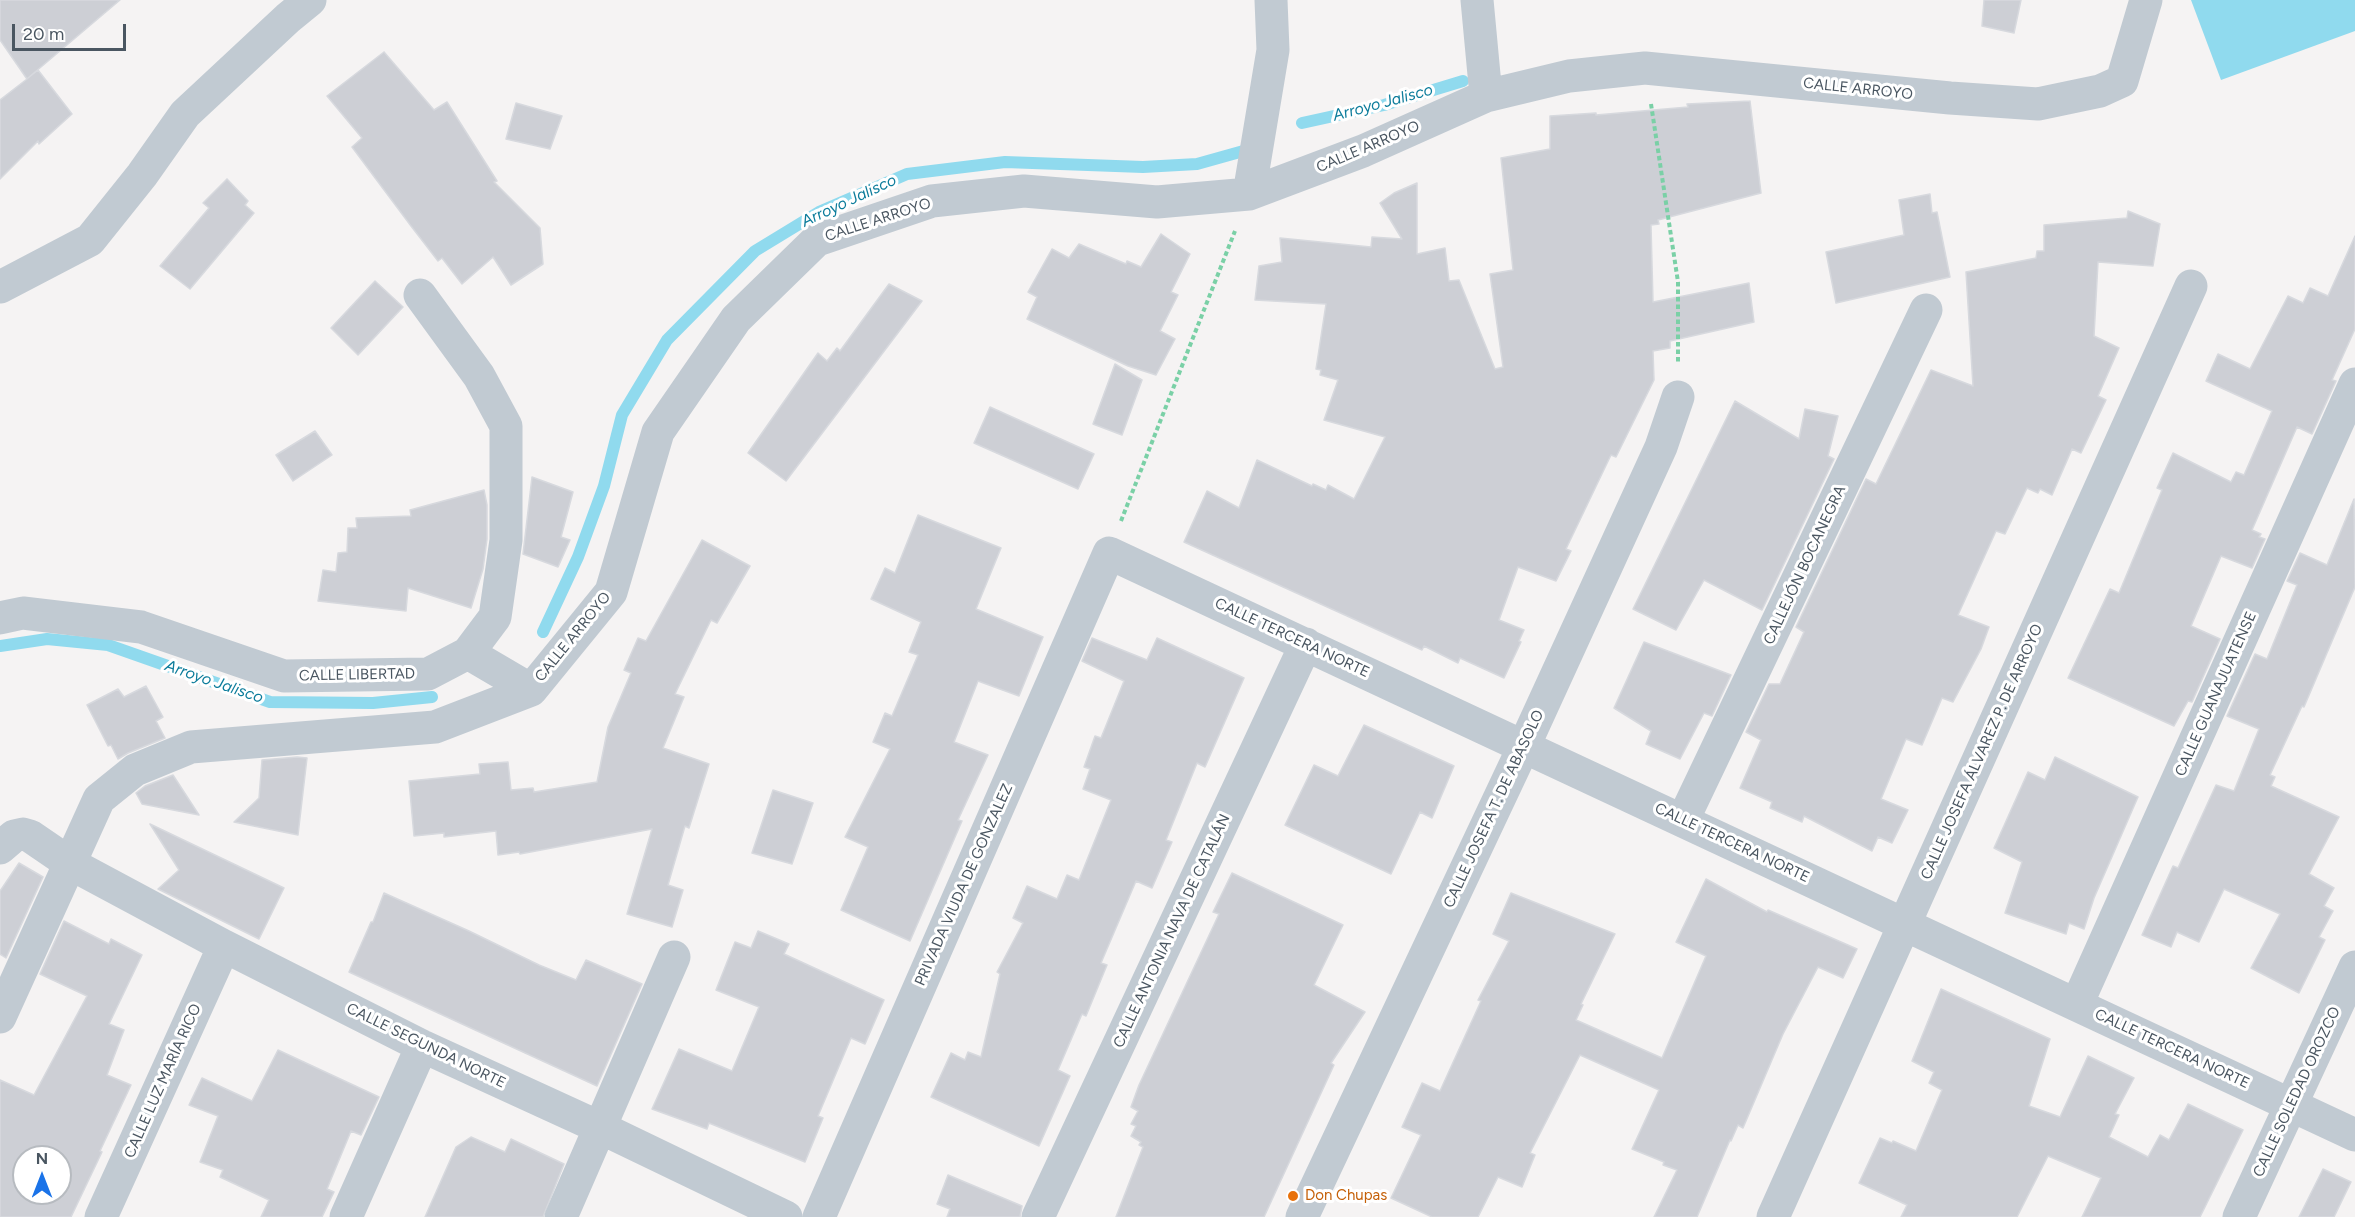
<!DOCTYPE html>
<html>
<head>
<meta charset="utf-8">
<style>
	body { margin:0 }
	#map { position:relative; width:2355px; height:1217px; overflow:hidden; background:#f5f3f3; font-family:Figtree,sans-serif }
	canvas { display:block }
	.north { position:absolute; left:12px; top:1145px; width:60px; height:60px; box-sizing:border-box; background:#fff; border:2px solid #b7bbc0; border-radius:50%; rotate:0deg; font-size:16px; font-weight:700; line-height:24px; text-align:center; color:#4a5661 }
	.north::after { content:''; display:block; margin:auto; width:21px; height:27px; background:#1a73e8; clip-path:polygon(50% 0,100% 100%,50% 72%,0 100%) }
	.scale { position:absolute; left:12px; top:24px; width:114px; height:27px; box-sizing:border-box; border:3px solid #4a5661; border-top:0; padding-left:8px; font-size:18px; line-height:21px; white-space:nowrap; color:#4a5661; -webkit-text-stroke:4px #fff; paint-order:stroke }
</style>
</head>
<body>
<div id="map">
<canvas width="2355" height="1217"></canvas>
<div class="north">N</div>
<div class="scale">20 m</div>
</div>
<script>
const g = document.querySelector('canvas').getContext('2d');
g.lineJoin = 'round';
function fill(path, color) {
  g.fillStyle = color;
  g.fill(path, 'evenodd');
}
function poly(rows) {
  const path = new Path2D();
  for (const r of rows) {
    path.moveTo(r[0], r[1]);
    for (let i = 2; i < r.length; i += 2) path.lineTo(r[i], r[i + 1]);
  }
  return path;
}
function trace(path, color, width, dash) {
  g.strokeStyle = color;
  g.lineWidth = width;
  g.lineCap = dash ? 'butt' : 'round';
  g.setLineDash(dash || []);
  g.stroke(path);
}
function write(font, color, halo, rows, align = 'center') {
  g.font = font + ' Figtree,sans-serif';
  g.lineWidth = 6;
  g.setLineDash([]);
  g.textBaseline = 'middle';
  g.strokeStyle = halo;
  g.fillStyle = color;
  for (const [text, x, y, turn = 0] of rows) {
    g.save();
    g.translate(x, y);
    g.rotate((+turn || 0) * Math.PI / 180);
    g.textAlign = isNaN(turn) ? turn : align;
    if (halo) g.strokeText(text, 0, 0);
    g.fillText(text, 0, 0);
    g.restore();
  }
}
fill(poly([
	[2191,0,2355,0,2355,31,2221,80]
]), '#90daee');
trace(poly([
	[1302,123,1384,105,1463,81],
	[543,632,578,557,604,486,622,415,667,340,755,251,819,212,907,174,1005,162,1143,167,1197,164,1247,150],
	[0,646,47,639,108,645,270,702,373,703,432,697]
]), '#90daee', 12);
const building = poly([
	[0,0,120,0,28,78,38,70,72,114,39,144,38,141,0,179,0,100,27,79,0,40,0,0],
	[1984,0,2021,0,2014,33,1982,26,1984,0],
	[384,52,434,110,447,102,497,181,494,182,540,228,543,264,511,285,493,257,462,284,442,258,438,261,411,226,352,147,362,138,327,96,384,52],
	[1750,101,1761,193,1658,220,1659,224,1651,225,1653,302,1749,283,1754,322,1670,341,1670,348,1653,351,1654,380,1616,457,1611,455,1566,549,1571,551,1556,581,1518,567,1499,620,1524,630,1519,641,1521,642,1504,678,1460,658,1458,663,1424,646,1422,650,1184,542,1207,491,1239,508,1257,460,1312,486,1313,484,1326,490,1328,485,1354,499,1385,437,1324,420,1338,380,1320,375,1321,370,1316,369,1326,304,1255,300,1259,266,1282,262,1280,238,1371,247,1372,237,1402,239,1380,203,1394,193,1417,183,1417,254,1445,248,1449,281,1459,280,1495,369,1503,367,1490,274,1513,270,1501,158,1550,149,1550,116,1596,113,1596,115,1688,107,1687,104,1750,101],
	[516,103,562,116,550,149,506,139,516,103],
	[227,179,248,201,245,205,254,213,190,289,160,266,209,208,203,203,227,179],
	[1930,194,1932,213,1937,212,1950,277,1836,303,1826,252,1904,235,1899,200,1930,194],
	[2128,211,2160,224,2153,266,2098,262,2094,336,2119,348,2098,396,2106,400,2081,453,2072,449,2052,495,2040,489,2038,493,2027,488,2005,534,1996,531,1958,615,1989,627,1981,649,1953,702,1942,698,1922,745,1906,739,1881,799,1908,810,1892,843,1878,837,1872,851,1804,816,1802,822,1770,808,1772,802,1740,788,1761,740,1746,732,1769,684,1780,684,1804,632,1796,627,1866,479,1876,484,1931,370,1973,386,1966,272,2036,258,2037,251,2044,251,2044,225,2127,218,2128,211],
	[1161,234,1190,254,1171,292,1178,295,1160,331,1175,339,1156,375,1128,366,1027,319,1037,297,1028,292,1052,249,1069,258,1079,244,1126,264,1127,261,1141,267,1161,234],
	[2355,236,2355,329,2332,380,2336,381,2312,434,2297,427,2252,530,2261,534,2259,537,2265,539,2252,568,2221,556,2191,626,2220,639,2192,702,2188,701,2174,726,2068,678,2110,589,2119,593,2162,490,2157,488,2173,453,2231,482,2236,472,2244,475,2272,411,2206,381,2218,354,2250,369,2288,296,2303,303,2310,288,2328,296,2355,236],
	[375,281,403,307,358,355,331,328,375,281],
	[889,284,922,301,786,481,748,453,818,353,827,361,837,348,840,351,889,284],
	[1115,364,1142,380,1122,435,1093,424,1115,364],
	[1735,401,1799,439,1805,409,1838,416,1828,456,1834,459,1762,610,1704,580,1676,630,1633,609,1735,401],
	[990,407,1094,454,1078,489,974,443,990,407],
	[315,431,332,455,293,481,276,455,315,431],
	[532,477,573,492,561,537,570,540,558,567,523,554,532,477],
	[484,490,487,505,487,539,483,569,471,608,408,588,406,611,318,601,323,570,336,572,338,553,347,552,348,528,357,528,356,518,411,516,410,510,484,490],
	[2354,499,2355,587,2304,707,2302,706,2270,775,2275,777,2271,786,2339,817,2309,874,2334,888,2324,906,2333,911,2319,937,2325,940,2299,993,2251,968,2280,914,2224,889,2199,942,2177,932,2171,947,2142,935,2173,866,2178,868,2216,785,2234,791,2259,729,2227,716,2255,654,2267,659,2297,585,2287,581,2300,553,2327,565,2354,499],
	[918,515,1001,548,976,609,1043,637,1019,696,978,681,954,742,988,755,958,820,962,821,910,941,841,910,868,847,845,837,890,749,873,742,885,713,892,716,918,655,909,652,921,622,871,599,885,568,895,573,918,515],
	[702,540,750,566,717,623,711,620,675,694,684,697,663,748,709,764,689,828,685,826,668,885,683,890,672,927,627,914,652,829,520,854,519,852,498,855,496,831,444,837,444,833,414,836,409,781,480,774,479,764,508,762,511,790,533,788,534,792,597,782,608,727,631,673,624,670,638,638,646,641,702,540],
	[1092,638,1147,660,1157,638,1244,678,1205,767,1197,763,1166,840,1172,842,1152,888,1136,881,1101,963,1107,965,1086,1016,1082,1014,1058,1070,1070,1076,1039,1146,931,1097,951,1053,965,1060,968,1052,981,1057,1000,974,997,972,1023,923,1013,918,1027,886,1057,899,1067,875,1079,880,1111,800,1083,789,1090,769,1084,767,1095,736,1101,738,1124,681,1082,661,1092,638],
	[1644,642,1731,675,1712,716,1704,713,1680,759,1646,744,1651,731,1614,708,1644,642],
	[146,686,163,717,156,721,165,738,128,753,118,759,111,745,108,746,87,705,118,689,124,697,146,686],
	[1364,725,1454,766,1432,818,1420,812,1391,874,1285,825,1314,765,1338,776,1364,725],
	[297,757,307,758,298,835,234,822,259,798,262,760,297,757],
	[2055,757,2138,797,2094,898,2084,929,2069,923,2066,934,2005,913,2022,862,1994,848,2028,772,2045,780,2055,757],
	[173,775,199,815,142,804,136,793,145,786,173,775],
	[773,790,813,803,792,864,752,853,773,790],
	[150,824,284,888,259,939,158,889,179,870,150,824],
	[19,863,43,877,6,958,0,954,0,891,19,863],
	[1232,873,1343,925,1314,985,1365,1012,1331,1063,1334,1065,1264,1217,1116,1217,1143,1147,1139,1145,1141,1142,1131,1136,1136,1126,1131,1124,1138,1111,1131,1107,1139,1085,1219,914,1213,912,1232,873],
	[1706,879,1767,912,1768,910,1857,949,1843,978,1818,967,1783,1034,1743,1128,1738,1125,1731,1141,1730,1140,1697,1217,1654,1217,1677,1170,1663,1165,1664,1162,1632,1149,1659,1090,1580,1055,1530,1153,1535,1155,1522,1187,1498,1177,1478,1217,1432,1217,1391,1198,1421,1135,1402,1127,1422,1083,1440,1091,1481,1001,1478,1000,1509,941,1493,934,1511,893,1615,934,1581,1004,1583,1005,1576,1020,1662,1058,1706,956,1676,942,1706,879],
	[384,893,469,931,539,965,576,980,586,960,642,984,597,1086,349,972,371,922,373,922,384,893],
	[64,921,109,944,111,939,142,955,109,1024,124,1030,107,1075,131,1085,100,1151,102,1152,71,1217,0,1217,0,1080,34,1095,87,996,40,974,64,921],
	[24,1157,60,1157,60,1193,24,1193,24,1157],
	[758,931,789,944,784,954,884,1000,865,1044,851,1038,818,1116,823,1118,805,1162,709,1123,707,1129,652,1109,679,1049,732,1071,759,1007,716,990,735,942,751,948,758,931],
	[1941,989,2050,1039,2029,1106,2060,1117,2088,1056,2134,1078,2115,1114,2119,1115,2109,1137,2148,1157,2160,1135,2169,1140,2188,1104,2243,1130,2200,1217,2082,1217,2101,1178,2048,1156,2017,1217,1901,1217,1907,1205,1859,1183,1880,1138,1892,1143,1893,1141,1916,1151,1942,1090,1929,1083,1934,1072,1912,1061,1941,989],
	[278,1050,379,1097,361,1135,351,1131,327,1189,334,1192,322,1217,261,1217,269,1200,220,1177,223,1170,200,1162,218,1116,189,1105,202,1078,252,1101,278,1050],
	[471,1137,505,1152,511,1139,564,1164,543,1217,425,1217,456,1147,471,1137],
	[2323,1169,2351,1182,2334,1217,2299,1217,2323,1169],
	[948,1175,1022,1206,1020,1217,947,1217,950,1209,937,1204,948,1175]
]);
fill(building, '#cdcfd5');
trace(building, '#d7d9de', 1.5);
trace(poly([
	[1651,104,1678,282,1678,362],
	[1121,521,1235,231]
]), '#7ad0a6', 4, [4.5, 3]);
trace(poly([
	[1477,0,1486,96],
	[1249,194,1273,50,1271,0],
	[0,287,90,240,142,175,185,114,288,18,310,0],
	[0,618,23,613,141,627,284,676,428,674,468,653,495,617,506,540,506,426,479,376,420,295],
	[468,653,531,690],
	[1683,820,1926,310],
	[0,848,14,836,23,834,30,836,71,864,224,946,422,1046,601,1128,786,1217],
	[2077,1004,2355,384],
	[0,1017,99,799,135,770,191,747,435,727,531,690,611,592,658,432,736,319,817,240,932,201,1024,191,1157,202,1249,194,1363,151,1486,96,1569,76,1645,68,1950,98,2038,104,2100,91,2122,81,2146,0],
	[101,1217,224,946],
	[346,1217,422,1046],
	[561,1217,674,957],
	[819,1217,1109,553,2355,1135],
	[1038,1217,1306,644],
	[1302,1217,1524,746,1661,447,1678,397],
	[1773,1217,2191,286],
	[2239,1217,2355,967]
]), '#c1cad2', 33);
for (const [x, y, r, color] of [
	[1293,1196,6,"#e8710a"]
]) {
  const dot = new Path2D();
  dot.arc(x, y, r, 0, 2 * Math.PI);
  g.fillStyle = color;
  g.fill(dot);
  trace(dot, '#fff', 2);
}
write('15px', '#4a5661', '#fff', [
	["CALLE ARROYO",1858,89,6],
	["CALLE ARROYO",1368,147,-23],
	["CALLE ARROYO",878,220,-18],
	["CALLEJÓN BOCANEGRA",1805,565,-65],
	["CALLE ARROYO",573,637,-51],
	["CALLE TERCERA NORTE",1292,638,25],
	["CALLE LIBERTAD",357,675,-1],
	["CALLE GUANAJUATENSE",2216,694,-66],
	["CALLE JOSEFA ÁLVAREZ P. DE ARROYO",1982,752,-66],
	["CALLE JOSEFA T. DE ABASOLO",1494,809,-65],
	["CALLE TERCERA NORTE",1732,843,25],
	["PRIVADA VIUDA DE GONZALEZ",964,885,-66],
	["CALLE ANTONIA NAVA DE CATALÁN",1172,931,-65],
	["CALLE SEGUNDA NORTE",426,1046,26],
	["CALLE TERCERA NORTE",2172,1049,25],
	["CALLE LUZ MARÍA RICO",163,1081,-66],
	["CALLE SOLEDAD OROZCO",2297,1092,-65]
]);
write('15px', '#c56008', '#fff', [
	["Don Chupas",1305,1196]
], 'left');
write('italic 16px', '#0c7c9b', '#fff', [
	["Arroyo Jalisco",1383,103,-15],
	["Arroyo Jalisco",849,201,-25],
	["Arroyo Jalisco",214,682,19]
]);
</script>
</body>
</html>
